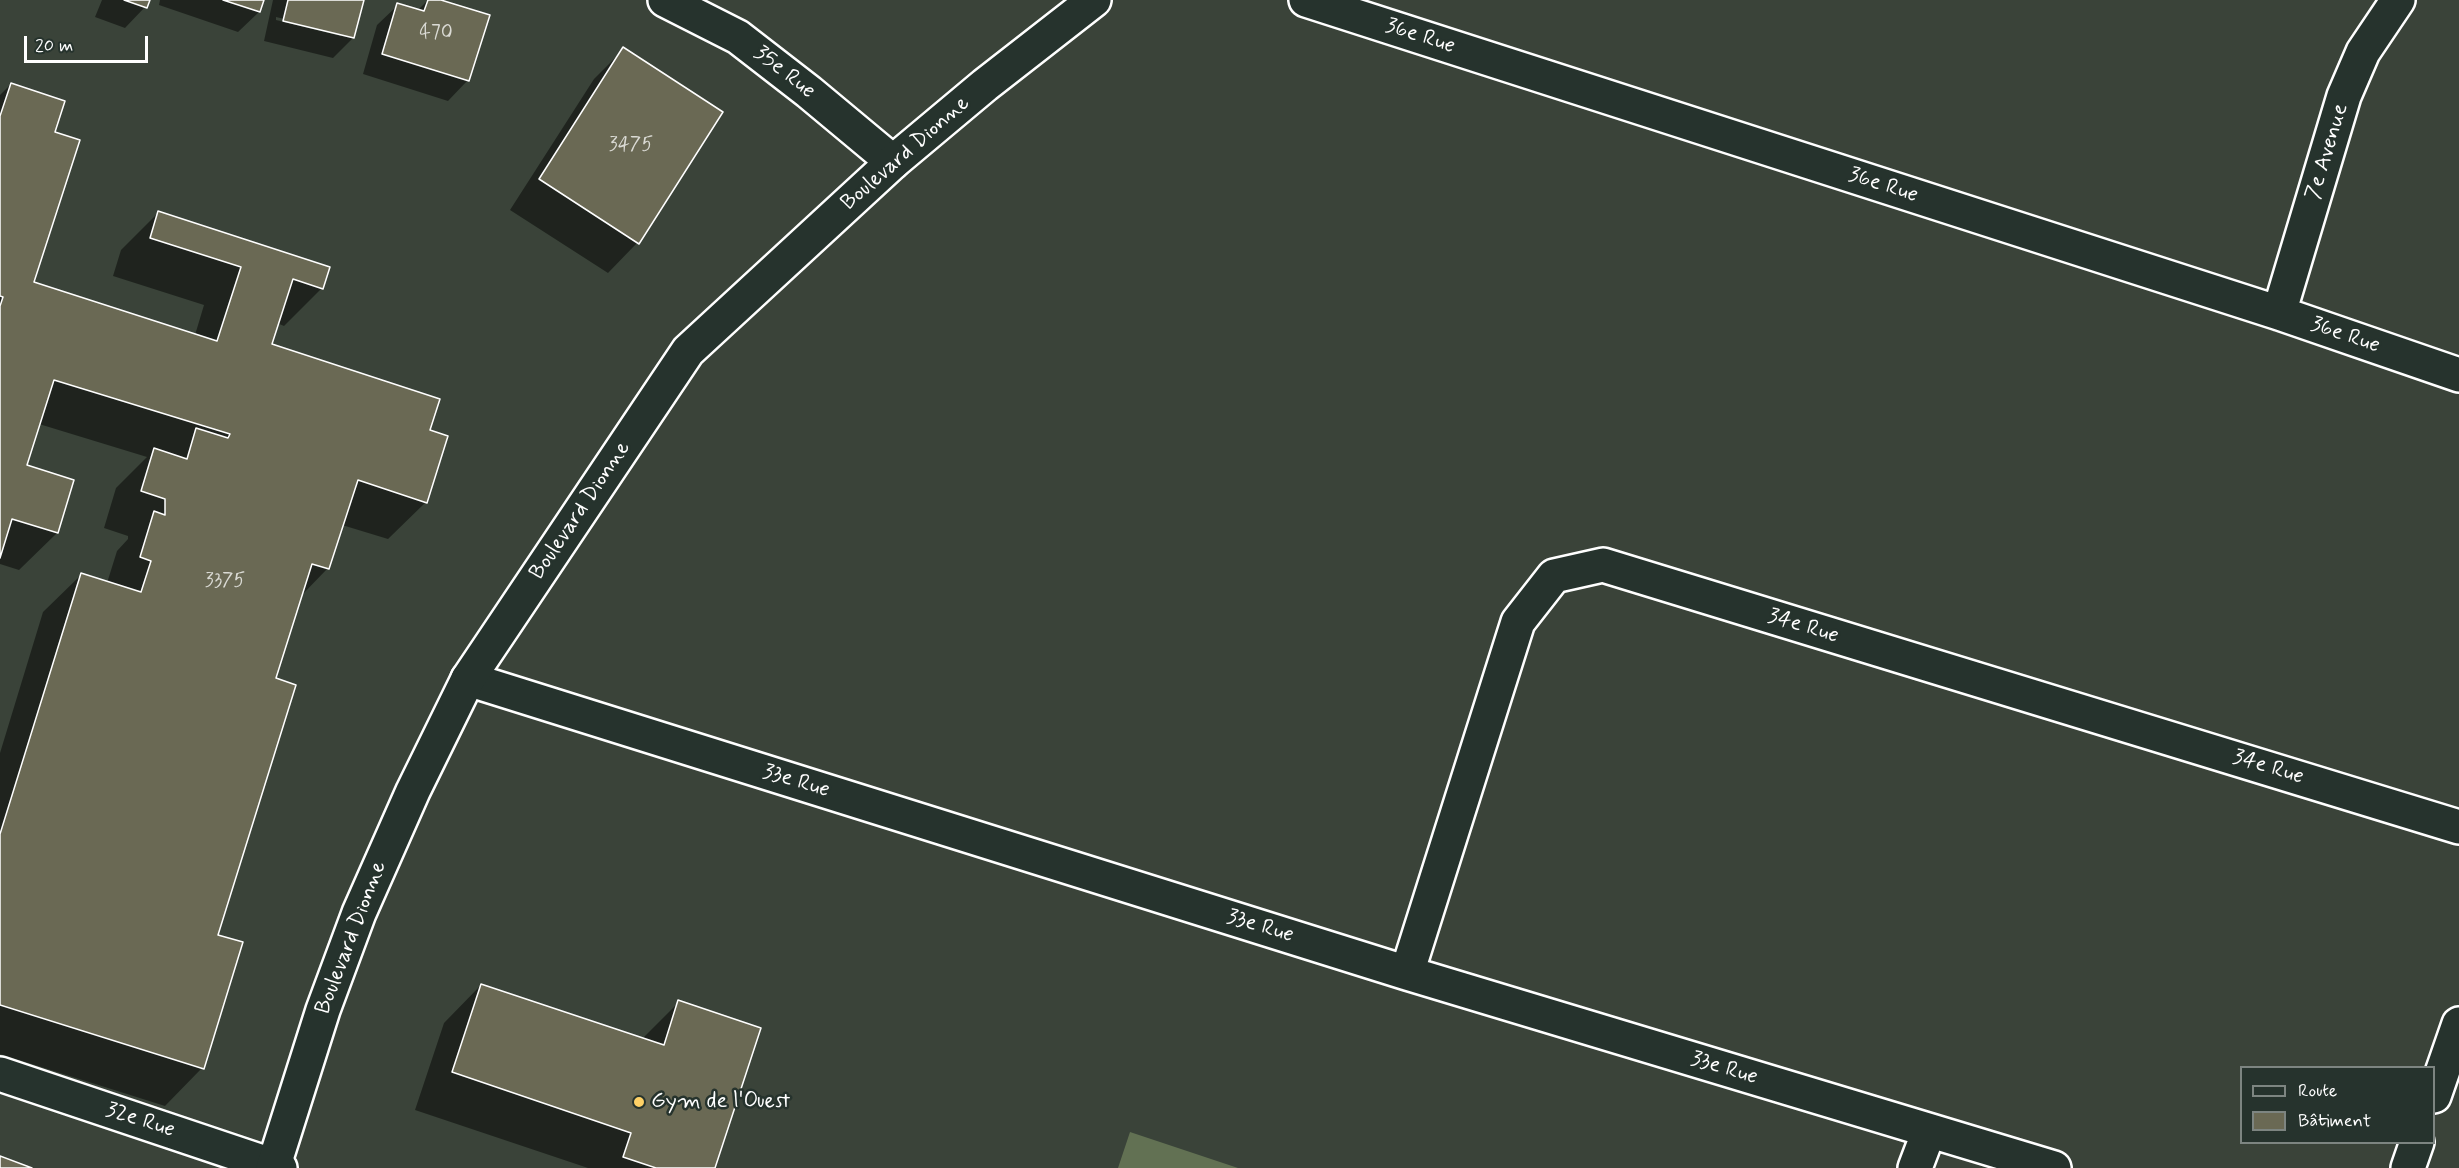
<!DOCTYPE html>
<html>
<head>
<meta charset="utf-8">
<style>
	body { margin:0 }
	#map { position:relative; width:2459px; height:1168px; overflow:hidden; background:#3a4339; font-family:Mynerve,sans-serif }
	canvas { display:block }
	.legend { position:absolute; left:2240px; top:1066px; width:195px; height:78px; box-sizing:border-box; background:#26332d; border:2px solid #7d8581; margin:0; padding:8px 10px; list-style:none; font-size:18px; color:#fff }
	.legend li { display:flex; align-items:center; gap:12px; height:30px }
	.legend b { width:30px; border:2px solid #7d8581 }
	.scale { position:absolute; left:24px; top:36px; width:124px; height:27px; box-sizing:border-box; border:3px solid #fff; border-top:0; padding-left:8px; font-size:18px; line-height:21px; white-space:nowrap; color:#fff; -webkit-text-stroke:4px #26332d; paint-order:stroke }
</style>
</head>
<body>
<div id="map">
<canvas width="2459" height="1168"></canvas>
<ul class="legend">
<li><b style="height:8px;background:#26332d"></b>Route</li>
<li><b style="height:16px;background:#6a6954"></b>Bâtiment</li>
</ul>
<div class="scale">20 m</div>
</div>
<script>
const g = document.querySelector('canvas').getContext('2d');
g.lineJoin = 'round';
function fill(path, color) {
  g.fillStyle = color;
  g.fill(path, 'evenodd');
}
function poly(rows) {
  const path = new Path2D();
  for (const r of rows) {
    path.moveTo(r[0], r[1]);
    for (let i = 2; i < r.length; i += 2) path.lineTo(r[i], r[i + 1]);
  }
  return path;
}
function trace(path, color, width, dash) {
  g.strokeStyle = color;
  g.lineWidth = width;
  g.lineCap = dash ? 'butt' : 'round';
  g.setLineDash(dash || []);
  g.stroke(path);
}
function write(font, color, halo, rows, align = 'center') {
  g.font = font + ' Mynerve,sans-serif';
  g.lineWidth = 5;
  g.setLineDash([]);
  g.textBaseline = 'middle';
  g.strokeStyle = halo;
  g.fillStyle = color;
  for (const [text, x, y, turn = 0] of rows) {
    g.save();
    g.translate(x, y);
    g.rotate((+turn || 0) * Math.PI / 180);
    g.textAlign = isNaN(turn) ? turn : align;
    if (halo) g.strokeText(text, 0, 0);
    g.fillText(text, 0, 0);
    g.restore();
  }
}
fill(poly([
	[1130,1132,1238,1168,1118,1168]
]), '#627153');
fill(poly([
	[102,0,148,0,145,7,125,28,95,17],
	[160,0,263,0,259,12,238,32,159,5],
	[273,0,362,0,353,38,333,58,264,41],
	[276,17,341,33,341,36,276,20],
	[428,0,435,0,468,80,448,101,363,74,377,25,398,5,417,11],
	[624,49,637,243,608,273,510,210,594,79],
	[11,84,53,133,33,283,195,335,204,305,113,276,121,250,159,212,322,288,284,326,277,323,270,345,428,430,426,502,388,539,342,525,328,568,300,597,274,679,216,936,202,1068,165,1106,0,1054,0,753,43,612,81,575,107,583,117,551,128,539,128,536,104,528,116,488,147,457,39,424,26,466,72,481,57,533,19,570,0,564,0,95],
	[481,985,642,1039,679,1002,713,1168,588,1168,415,1110,444,1023]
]), '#0007');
const building = poly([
	[124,0,150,0,147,8,124,0],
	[223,0,264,0,260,12,223,0],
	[288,0,364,0,354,38,283,21,288,0],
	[428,0,441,0,490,15,469,81,382,54,397,3,424,11,428,0],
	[623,47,723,112,639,244,539,179,623,47],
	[11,83,65,101,55,132,80,140,34,282,217,341,241,267,150,238,158,211,330,267,323,289,293,279,272,344,440,399,430,430,448,436,427,503,358,480,329,569,312,564,276,678,296,685,218,935,243,942,204,1069,0,1005,0,834,81,573,141,592,151,561,140,557,154,511,165,515,165,499,141,491,154,448,187,459,196,428,228,438,230,434,54,380,27,465,74,480,58,533,12,519,0,558,0,306,3,297,0,296,0,116,11,83],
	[481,984,664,1045,678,1000,761,1028,715,1168,656,1168,623,1157,631,1133,452,1072,481,984],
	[0,1156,32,1168,0,1168,0,1156]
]);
fill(building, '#6a6954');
trace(building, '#fff', 1.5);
const minor = poly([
	[665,0,738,37,809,92,893,162],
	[1306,0,2279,313,2459,375],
	[2279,313,2344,96,2363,52,2398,0],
	[468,679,1407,973,2054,1168],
	[1407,973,1518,622,1554,576,1603,565,2459,827],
	[0,1074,280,1168],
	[2434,1096,2459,1024],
	[1915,1168,1929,1131],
	[2408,1168,2417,1142]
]);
const secondary = poly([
	[273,1168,323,1010,359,913,413,791,468,679,688,351,893,162,985,85,1094,0]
]);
trace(minor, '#fff', 38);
trace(secondary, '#fff', 38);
trace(minor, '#26332d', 33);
trace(secondary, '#26332d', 33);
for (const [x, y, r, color] of [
	[639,1102,6,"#ffd166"]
]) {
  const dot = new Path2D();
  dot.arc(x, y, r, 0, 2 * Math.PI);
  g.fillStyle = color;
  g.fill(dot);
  trace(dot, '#26332d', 2);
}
write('20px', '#dadad4', null, [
	["470",436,34],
	["3475",631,146],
	["3375",225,582]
]);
write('22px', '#fff', '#26332d', [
	["36e Rue",1420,37,18],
	["35e Rue",784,73,38],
	["7e Avenue",2328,152,-73],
	["Boulevard Dionne",906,154,-41],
	["36e Rue",1883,186,18],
	["36e Rue",2345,336,19],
	["Boulevard Dionne",581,511,-56],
	["34e Rue",1803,627,17],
	["34e Rue",2268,768,17],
	["33e Rue",796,782,17],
	["33e Rue",1260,927,17],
	["Boulevard Dionne",352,938,-69],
	["33e Rue",1724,1069,17],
	["32e Rue",140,1121,18]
]);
write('22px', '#fff', '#26332d', [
	["Gym de l'Ouest",651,1102]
], 'left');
</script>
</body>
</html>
